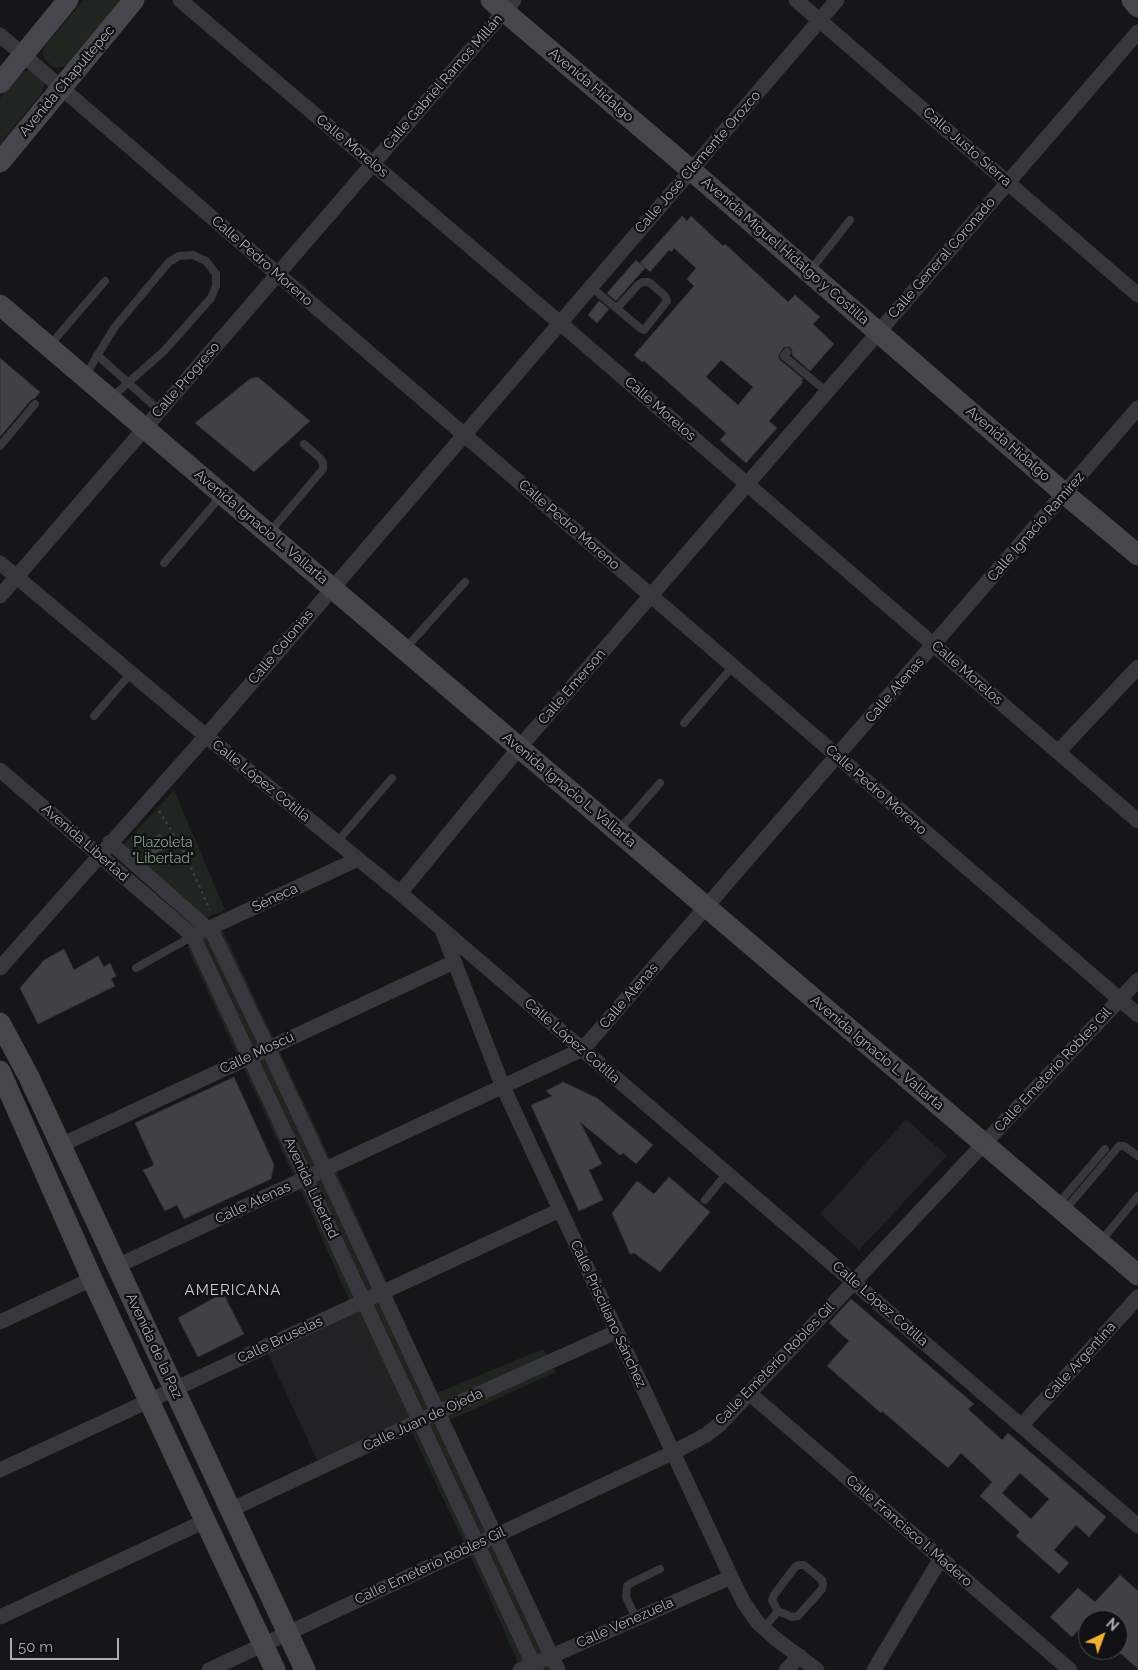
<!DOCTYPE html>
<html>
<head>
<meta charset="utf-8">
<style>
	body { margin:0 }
	#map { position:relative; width:1138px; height:1670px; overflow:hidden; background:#161618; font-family:Raleway,sans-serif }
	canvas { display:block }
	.north { position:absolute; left:1078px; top:1610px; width:50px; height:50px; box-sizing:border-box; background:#111113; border:1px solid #4d4f55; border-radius:50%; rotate:42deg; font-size:14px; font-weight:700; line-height:20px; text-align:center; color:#a8adb8 }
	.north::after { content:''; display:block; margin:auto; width:18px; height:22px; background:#f2b134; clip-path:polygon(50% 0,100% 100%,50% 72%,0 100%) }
	.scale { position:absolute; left:10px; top:1638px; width:109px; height:22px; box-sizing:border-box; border:2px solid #a8adb8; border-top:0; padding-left:6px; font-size:15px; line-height:18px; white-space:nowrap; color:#a8adb8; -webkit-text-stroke:4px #111113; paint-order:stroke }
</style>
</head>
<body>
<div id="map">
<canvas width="1138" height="1670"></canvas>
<div class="north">N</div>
<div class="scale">50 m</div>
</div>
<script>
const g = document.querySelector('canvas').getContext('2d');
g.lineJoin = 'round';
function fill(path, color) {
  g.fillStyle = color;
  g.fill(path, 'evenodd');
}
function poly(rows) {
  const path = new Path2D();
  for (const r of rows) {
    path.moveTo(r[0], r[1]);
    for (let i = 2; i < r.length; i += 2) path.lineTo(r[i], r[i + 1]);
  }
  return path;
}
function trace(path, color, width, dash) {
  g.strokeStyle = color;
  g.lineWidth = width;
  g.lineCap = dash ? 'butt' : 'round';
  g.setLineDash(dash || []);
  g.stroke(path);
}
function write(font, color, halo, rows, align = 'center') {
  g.font = font + ' Raleway,sans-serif';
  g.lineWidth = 4.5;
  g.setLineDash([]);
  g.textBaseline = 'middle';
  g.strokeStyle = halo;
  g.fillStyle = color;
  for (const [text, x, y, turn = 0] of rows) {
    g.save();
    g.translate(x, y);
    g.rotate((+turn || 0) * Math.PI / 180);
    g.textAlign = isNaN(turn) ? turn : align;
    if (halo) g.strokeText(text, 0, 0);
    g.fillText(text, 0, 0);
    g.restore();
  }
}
fill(poly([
	[906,1119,947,1156,859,1250,820,1214],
	[362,1308,413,1418,318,1462,267,1352]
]), '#222225');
fill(poly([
	[84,0,122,0,66,66,57,68,51,66,43,56,44,47],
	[27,70,32,70,44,79,44,87,41,94,0,144,0,98,19,75],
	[174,790,225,910,202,920,115,854],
	[222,929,338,1175,437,1393,543,1349,556,1372,450,1420,565,1670,521,1670,486,1589,345,1291,313,1217,187,947]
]), '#1e261f');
const building = poly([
	[682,216,687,221,691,216,723,246,725,244,788,302,795,295,820,317,813,324,834,344,810,371,792,355,792,350,790,347,784,347,778,356,780,360,803,379,801,381,803,382,769,421,777,428,746,463,720,440,726,433,644,361,642,362,634,355,694,286,687,279,696,268,674,248,671,252,669,250,650,272,640,263,682,216],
	[721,360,753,387,738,405,706,377,721,360],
	[636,260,645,268,616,301,607,293,636,260],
	[599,301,609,309,597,323,588,315,599,301],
	[0,358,40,392,35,398,31,400,0,437,0,358],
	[258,377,310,421,254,472,195,423,250,379,258,377],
	[160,834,167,848,148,857,141,843,160,834],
	[64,949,74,970,98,956,104,967,110,963,116,976,111,979,115,986,38,1024,20,988,44,960,64,949],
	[234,1077,274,1165,271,1179,184,1219,177,1205,165,1211,143,1170,154,1165,135,1123,234,1077],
	[563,1082,597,1098,653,1145,636,1164,623,1153,620,1155,580,1122,602,1164,589,1170,603,1200,579,1211,531,1105,552,1096,546,1091,563,1082],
	[669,1177,710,1212,660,1272,634,1253,630,1254,612,1213,637,1181,654,1194,669,1177],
	[223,1293,244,1334,198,1357,178,1318,223,1293],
	[851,1299,974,1404,968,1409,1002,1440,1008,1433,1106,1517,1089,1537,1076,1525,1054,1550,1069,1563,1059,1574,1016,1536,1020,1532,980,1496,992,1482,961,1453,948,1468,882,1411,881,1413,827,1366,849,1341,829,1323,851,1299],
	[1020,1473,1049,1499,1031,1519,1002,1493,1020,1473],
	[1120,1575,1138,1591,1138,1669,1118,1651,1118,1620,1088,1620,1088,1631,1082,1626,1072,1637,1050,1617,1078,1588,1095,1602,1120,1575]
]);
fill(building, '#404145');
trace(building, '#303034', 1);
trace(poly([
	[159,811,182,848,210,910]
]), '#3d3f44', 2.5, [2.5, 4]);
trace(poly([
	[810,271,850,220],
	[591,287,640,328,644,330,667,301,665,296,649,282,643,282,639,284,617,308],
	[50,345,105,281],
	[787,352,784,356,827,392],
	[97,355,160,411],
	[85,376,114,328,169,262,179,256,193,255,206,261,216,274,216,286,211,298,164,351,112,397],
	[0,446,35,404],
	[270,532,323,469,323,463,320,458,304,444],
	[164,563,221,496],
	[406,648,465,582],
	[94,716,131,673],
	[684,723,733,666],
	[619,830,660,783],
	[337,842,392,778],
	[136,968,193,936],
	[705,1200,727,1173],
	[1058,1204,1105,1149],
	[1065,1210,1119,1146,1124,1146,1138,1156],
	[1101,1241,1138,1196],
	[799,1565,804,1565,822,1580,823,1584,822,1589,798,1616,792,1617,778,1611,772,1600,774,1595,795,1567,799,1565],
	[636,1618,626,1597,627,1586,631,1583,660,1569],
	[764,1628,778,1611]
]), '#37383d', 8);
trace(poly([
	[180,0,560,323,1138,821],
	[796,0,1138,295],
	[0,35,1138,1015],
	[0,563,206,736,400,893,1138,1526],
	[0,596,514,0],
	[1058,752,1138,667],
	[0,770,193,936,536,1670],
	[110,842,208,929],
	[400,893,519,748,1138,32],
	[210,928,268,1048,558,1670],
	[442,930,503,1087,731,1577,744,1603,758,1623,776,1639,817,1670],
	[201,932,358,859],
	[0,968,206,736,837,0],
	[61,1145,454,962],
	[117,1266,583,1049,1138,408],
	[0,1322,92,1279],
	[749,1393,1070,1670],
	[1021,1426,1138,1297],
	[0,1470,560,1210],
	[230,1510,438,1412,616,1332],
	[0,1617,205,1521],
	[209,1670,672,1453,706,1435,720,1424,1138,980],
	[520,1670,731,1577],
	[786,1670,800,1656],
	[874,1670,941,1558]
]), '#37383d', 15);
trace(poly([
	[491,0,691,170,1065,494,1138,555],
	[1132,0,1138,7],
	[0,83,68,0],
	[0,162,134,0],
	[0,305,1138,1275],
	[0,1023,29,1077,305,1670],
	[0,1071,92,1279,275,1670]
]), '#45474d', 21);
write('14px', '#a8adb8', '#111113', [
	["Avenida Chapultepec",67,81,-50],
	["Calle Gabriel Ramos Millán",443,82,-49],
	["Avenida Hidalgo",591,85,40],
	["Calle Morelos",352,146,40],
	["Calle Justo Sierra",967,147,41],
	["Calle José Clemente Orozco",698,162,-49],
	["Avenida Miguel Hidalgo y Costilla",785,251,41],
	["Calle General Coronado",942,258,-49],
	["Calle Pedro Moreno",262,261,41],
	["Calle Progreso",186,380,-49],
	["Calle Morelos",660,409,41],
	["Avenida Hidalgo",1008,444,41],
	["Calle Pedro Moreno",569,525,41],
	["Avenida Ignacio L. Vallarta",261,527,40],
	["Calle Ignacio Ramírez",1036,527,-49],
	["Calle Colonias",281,647,-50],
	["Calle Morelos",967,673,41],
	["Calle Emerson",572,687,-49],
	["Calle Atenas",895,690,-49],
	["Calle López Cotilla",261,781,39],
	["Avenida Ignacio L. Vallarta",569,790,40],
	["Calle Pedro Moreno",876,790,41],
	["Avenida Libertad",85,843,41],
	["Séneca",275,898,-25],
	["Calle Atenas",629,996,-49],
	["Calle López Cotilla",572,1041,41],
	["Calle Moscú",257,1053,-25],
	["Avenida Ignacio L. Vallarta",877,1053,40],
	["Calle Emeterio Robles Gil",1053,1070,-47],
	["Avenida Libertad",311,1188,65],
	["Calle Atenas",253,1203,-25],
	["Calle López Cotilla",880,1304,41],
	["Calle Prisciliano Sánchez",608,1314,65],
	["Calle Bruselas",280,1340,-25],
	["Avenida de la Paz",154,1346,65],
	["Calle Argentina",1080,1361,-48],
	["Calle Emeterio Robles Gil",775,1364,-46],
	["Calle Juan de Ojeda",423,1420,-25],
	["Calle Francisco I. Madero",909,1531,41],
	["Calle Emeterio Robles Gil",430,1566,-25],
	["Calle Venezuela",625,1623,-24]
]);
write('14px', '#7fa381', '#111113', [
	["Plazoleta",163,843],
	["\"Libertad\"",163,859]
]);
g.letterSpacing = '1px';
write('15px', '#c9ccd4', '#111113', [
	["AMERICANA",233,1290]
]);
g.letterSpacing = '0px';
</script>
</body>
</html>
